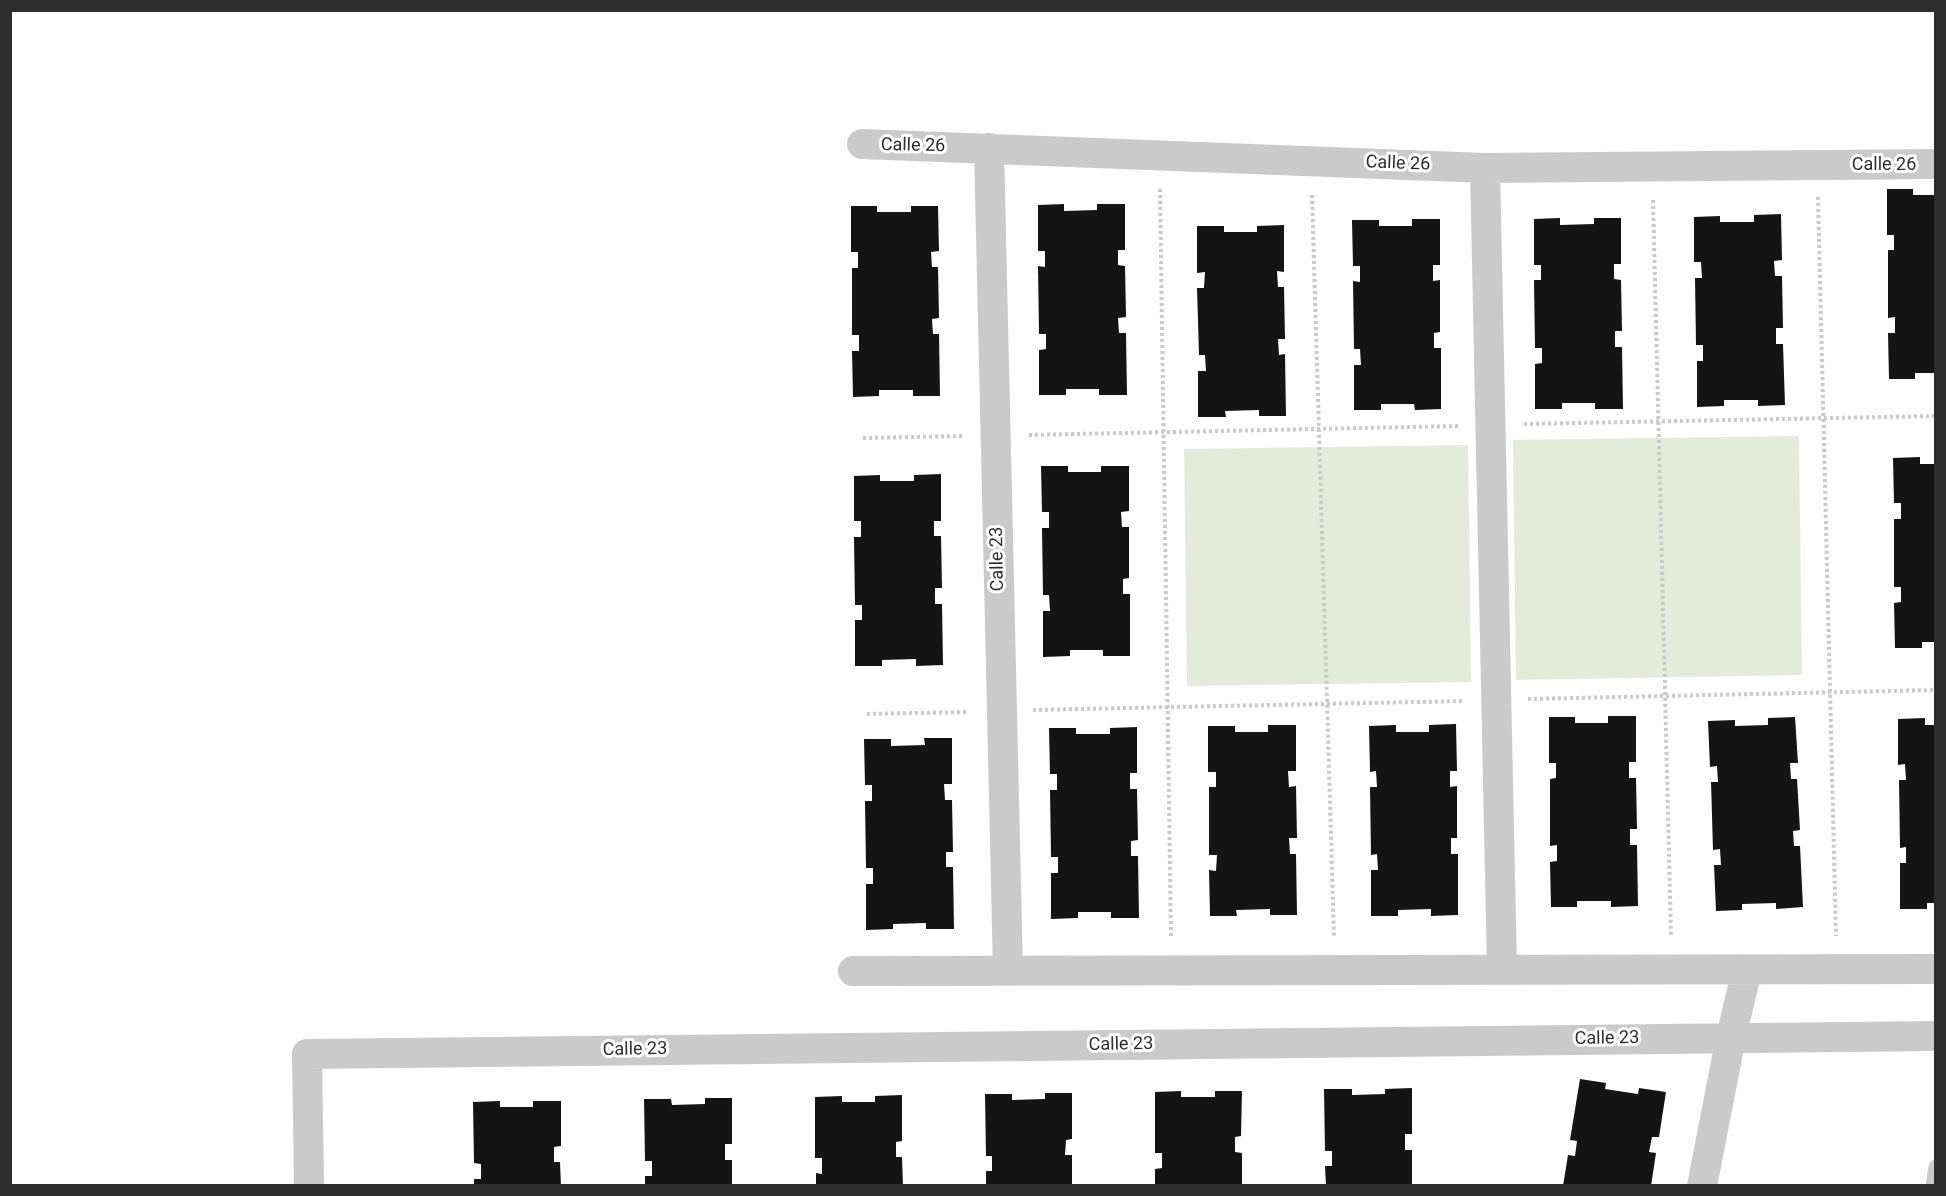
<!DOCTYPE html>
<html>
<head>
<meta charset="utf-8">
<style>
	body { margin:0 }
	#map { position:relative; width:1946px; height:1196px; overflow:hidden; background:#fff; font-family:Roboto,sans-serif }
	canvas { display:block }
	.frame { position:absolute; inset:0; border:12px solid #2d2d2d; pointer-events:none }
</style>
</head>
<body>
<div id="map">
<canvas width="1946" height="1196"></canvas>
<div class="frame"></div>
</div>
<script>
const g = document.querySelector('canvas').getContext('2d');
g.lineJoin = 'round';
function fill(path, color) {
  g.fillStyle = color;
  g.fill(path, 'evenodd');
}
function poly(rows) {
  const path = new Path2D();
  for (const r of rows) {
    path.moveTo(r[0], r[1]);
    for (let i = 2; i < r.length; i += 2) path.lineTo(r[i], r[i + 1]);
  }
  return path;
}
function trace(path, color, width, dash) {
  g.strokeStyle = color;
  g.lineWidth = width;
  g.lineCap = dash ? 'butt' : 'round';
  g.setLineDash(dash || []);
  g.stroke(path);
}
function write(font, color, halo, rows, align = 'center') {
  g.font = font + ' Roboto,sans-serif';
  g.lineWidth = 6;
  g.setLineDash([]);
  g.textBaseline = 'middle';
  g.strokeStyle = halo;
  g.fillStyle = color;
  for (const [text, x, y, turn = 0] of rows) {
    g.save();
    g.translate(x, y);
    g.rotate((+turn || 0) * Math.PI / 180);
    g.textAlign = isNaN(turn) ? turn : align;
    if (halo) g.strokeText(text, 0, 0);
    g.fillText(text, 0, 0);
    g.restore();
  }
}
fill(poly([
	[1799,436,1802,675,1516,680,1513,440],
	[1468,445,1471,682,1187,686,1184,449]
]), '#e4ebda');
fill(poly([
	[1887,189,1913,189,1913,195,1936,195,1936,373,1915,373,1915,379,1889,379,1888,333,1895,333,1895,317,1888,318,1888,250,1894,250,1894,235,1887,235],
	[1064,204,1064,211,1097,210,1097,204,1125,204,1125,250,1118,250,1118,265,1125,266,1126,317,1118,318,1119,333,1126,333,1127,395,1099,395,1099,389,1066,389,1066,395,1039,395,1039,350,1046,349,1046,334,1039,334,1038,266,1045,267,1045,251,1038,251,1038,205],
	[851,206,877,206,877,212,911,212,911,206,938,206,939,251,931,252,932,267,938,267,939,318,932,319,933,334,939,334,940,396,913,396,913,390,879,390,879,396,853,397,852,351,859,351,859,335,852,335,852,268,858,268,858,252,851,252],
	[1781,214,1782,260,1774,261,1775,276,1782,276,1783,328,1776,328,1776,344,1783,344,1785,405,1758,406,1758,400,1724,400,1724,406,1697,407,1697,361,1703,361,1703,345,1696,345,1695,278,1702,278,1701,262,1694,262,1694,217,1720,216,1720,222,1754,222,1754,215],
	[1560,218,1560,225,1594,224,1594,218,1621,218,1621,264,1614,264,1614,279,1621,280,1622,331,1615,331,1615,347,1622,347,1623,409,1595,409,1595,403,1562,403,1562,409,1535,409,1535,364,1542,363,1542,348,1535,348,1534,280,1541,280,1541,265,1534,265,1534,219],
	[1412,219,1440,219,1440,265,1433,265,1433,281,1440,280,1440,332,1434,333,1434,348,1441,348,1441,409,1415,410,1414,404,1381,404,1381,410,1354,410,1354,365,1361,365,1360,349,1354,349,1353,281,1360,282,1360,266,1353,266,1352,220,1379,220,1379,226,1412,226],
	[1284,225,1284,272,1277,271,1278,287,1284,287,1285,339,1278,339,1279,355,1285,354,1286,416,1259,416,1259,410,1225,411,1226,417,1198,417,1198,371,1206,371,1205,355,1199,355,1197,288,1204,288,1205,272,1197,273,1197,226,1224,226,1224,232,1257,232,1257,226],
	[1920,457,1920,464,1936,464,1936,642,1922,642,1922,648,1895,648,1894,603,1901,602,1901,587,1894,587,1894,519,1901,519,1901,503,1894,503,1893,458],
	[1041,466,1068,466,1068,472,1101,472,1101,466,1129,466,1129,511,1121,512,1122,527,1129,527,1129,578,1123,579,1123,594,1130,594,1130,656,1103,656,1103,650,1070,650,1070,656,1043,657,1043,611,1050,611,1049,595,1043,595,1042,528,1049,528,1049,512,1042,512],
	[941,474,941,521,934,521,934,536,941,536,942,588,935,588,935,604,942,604,943,665,916,666,916,659,882,660,882,666,855,666,855,620,862,620,862,605,855,605,854,537,861,537,861,521,854,521,854,476,880,475,880,481,914,481,914,475],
	[1608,716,1636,716,1636,762,1629,762,1629,778,1636,778,1637,829,1630,829,1630,845,1637,845,1638,906,1611,907,1611,901,1577,901,1577,907,1551,907,1550,862,1557,861,1557,845,1550,846,1550,779,1556,778,1556,763,1549,763,1549,717,1575,717,1575,723,1608,723],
	[1795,717,1798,763,1790,763,1791,779,1797,779,1800,830,1793,831,1794,846,1800,846,1803,907,1776,909,1776,903,1742,904,1742,910,1716,911,1714,865,1721,865,1720,849,1713,850,1711,782,1718,782,1717,766,1710,767,1708,721,1735,720,1735,726,1768,725,1768,718],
	[1925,718,1925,725,1936,725,1936,903,1927,903,1927,909,1900,909,1900,863,1906,863,1906,847,1900,848,1899,780,1906,780,1905,764,1898,765,1898,719],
	[1456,724,1457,771,1450,771,1450,787,1457,786,1457,838,1451,838,1451,854,1458,854,1458,915,1431,916,1431,909,1398,910,1398,916,1371,916,1371,870,1378,870,1377,854,1371,855,1370,787,1377,787,1376,771,1370,772,1369,726,1396,725,1396,732,1429,732,1429,725],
	[1268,725,1296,725,1296,771,1288,771,1289,787,1296,786,1297,838,1289,838,1290,854,1296,854,1297,915,1270,915,1270,909,1236,910,1237,916,1210,916,1209,870,1216,871,1217,855,1209,855,1209,787,1216,787,1216,772,1208,772,1208,726,1235,726,1235,732,1268,732],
	[1137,727,1137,773,1130,773,1130,789,1137,789,1138,840,1131,841,1131,856,1138,856,1139,918,1111,918,1111,912,1078,912,1078,918,1051,919,1051,873,1058,873,1058,857,1051,857,1050,790,1057,790,1057,774,1050,774,1049,728,1076,728,1076,734,1110,734,1110,728],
	[924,738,952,738,952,784,944,784,945,800,952,800,953,852,946,852,946,867,953,867,954,929,926,929,926,923,893,924,893,929,866,930,866,884,873,884,873,868,866,868,865,801,872,801,872,785,865,785,864,739,891,739,891,746,925,745],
	[1580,1079,1606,1083,1605,1089,1638,1094,1639,1088,1666,1092,1659,1137,1652,1137,1649,1152,1656,1153,1651,1186,1563,1186,1568,1155,1575,1156,1577,1141,1570,1140],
	[1412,1088,1412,1134,1405,1134,1405,1150,1412,1150,1412,1186,1326,1186,1325,1166,1332,1166,1332,1151,1325,1151,1324,1089,1352,1089,1352,1095,1385,1094,1385,1089],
	[1181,1091,1181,1097,1215,1097,1215,1091,1242,1091,1241,1136,1235,1137,1235,1152,1242,1153,1242,1186,1155,1186,1155,1169,1162,1168,1162,1153,1155,1153,1155,1092],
	[1045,1093,1072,1093,1072,1139,1066,1140,1065,1155,1072,1155,1072,1186,986,1186,986,1171,992,1171,992,1156,986,1156,985,1094,1012,1094,1012,1100,1045,1099],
	[902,1095,902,1141,896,1142,896,1157,902,1157,903,1186,816,1186,816,1173,822,1174,822,1158,815,1158,815,1097,842,1096,842,1102,875,1102,875,1096],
	[705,1098,732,1098,732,1144,725,1144,725,1160,732,1160,732,1186,645,1186,645,1176,652,1176,652,1161,645,1161,644,1099,671,1099,672,1105,705,1104],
	[500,1101,500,1107,533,1107,533,1101,561,1101,561,1146,554,1147,554,1162,560,1162,561,1186,474,1186,474,1179,481,1179,481,1164,474,1163,473,1102]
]), '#141414');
trace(poly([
	[1160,189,1171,937],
	[1312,195,1334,937],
	[1818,197,1836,936],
	[1653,200,1671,936],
	[1524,424,1936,416],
	[1029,435,1459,426],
	[863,438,964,436],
	[1528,699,1936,690],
	[1033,710,1463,701],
	[867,714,969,712]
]), '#cacaca', 4, [3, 3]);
trace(poly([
	[1933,1186,1936,1167]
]), '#cacaca', 15);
trace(poly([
	[862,144,1485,168,1936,164],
	[989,148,1008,971],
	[1485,168,1502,970],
	[853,971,1936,969],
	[309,1186,307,1054,1936,1036],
	[1702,1186,1731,1037,1747,970]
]), '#cacaca', 30);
write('18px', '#2d2d2d', '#fff', [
	["Calle 26",913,146,1],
	["Calle 26",1398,164,2],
	["Calle 26",1884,165],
	["Calle 23",998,559,-91],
	["Calle 23",1607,1039,-1],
	["Calle 23",1121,1045,-1],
	["Calle 23",635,1050,-1]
]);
</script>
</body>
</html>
